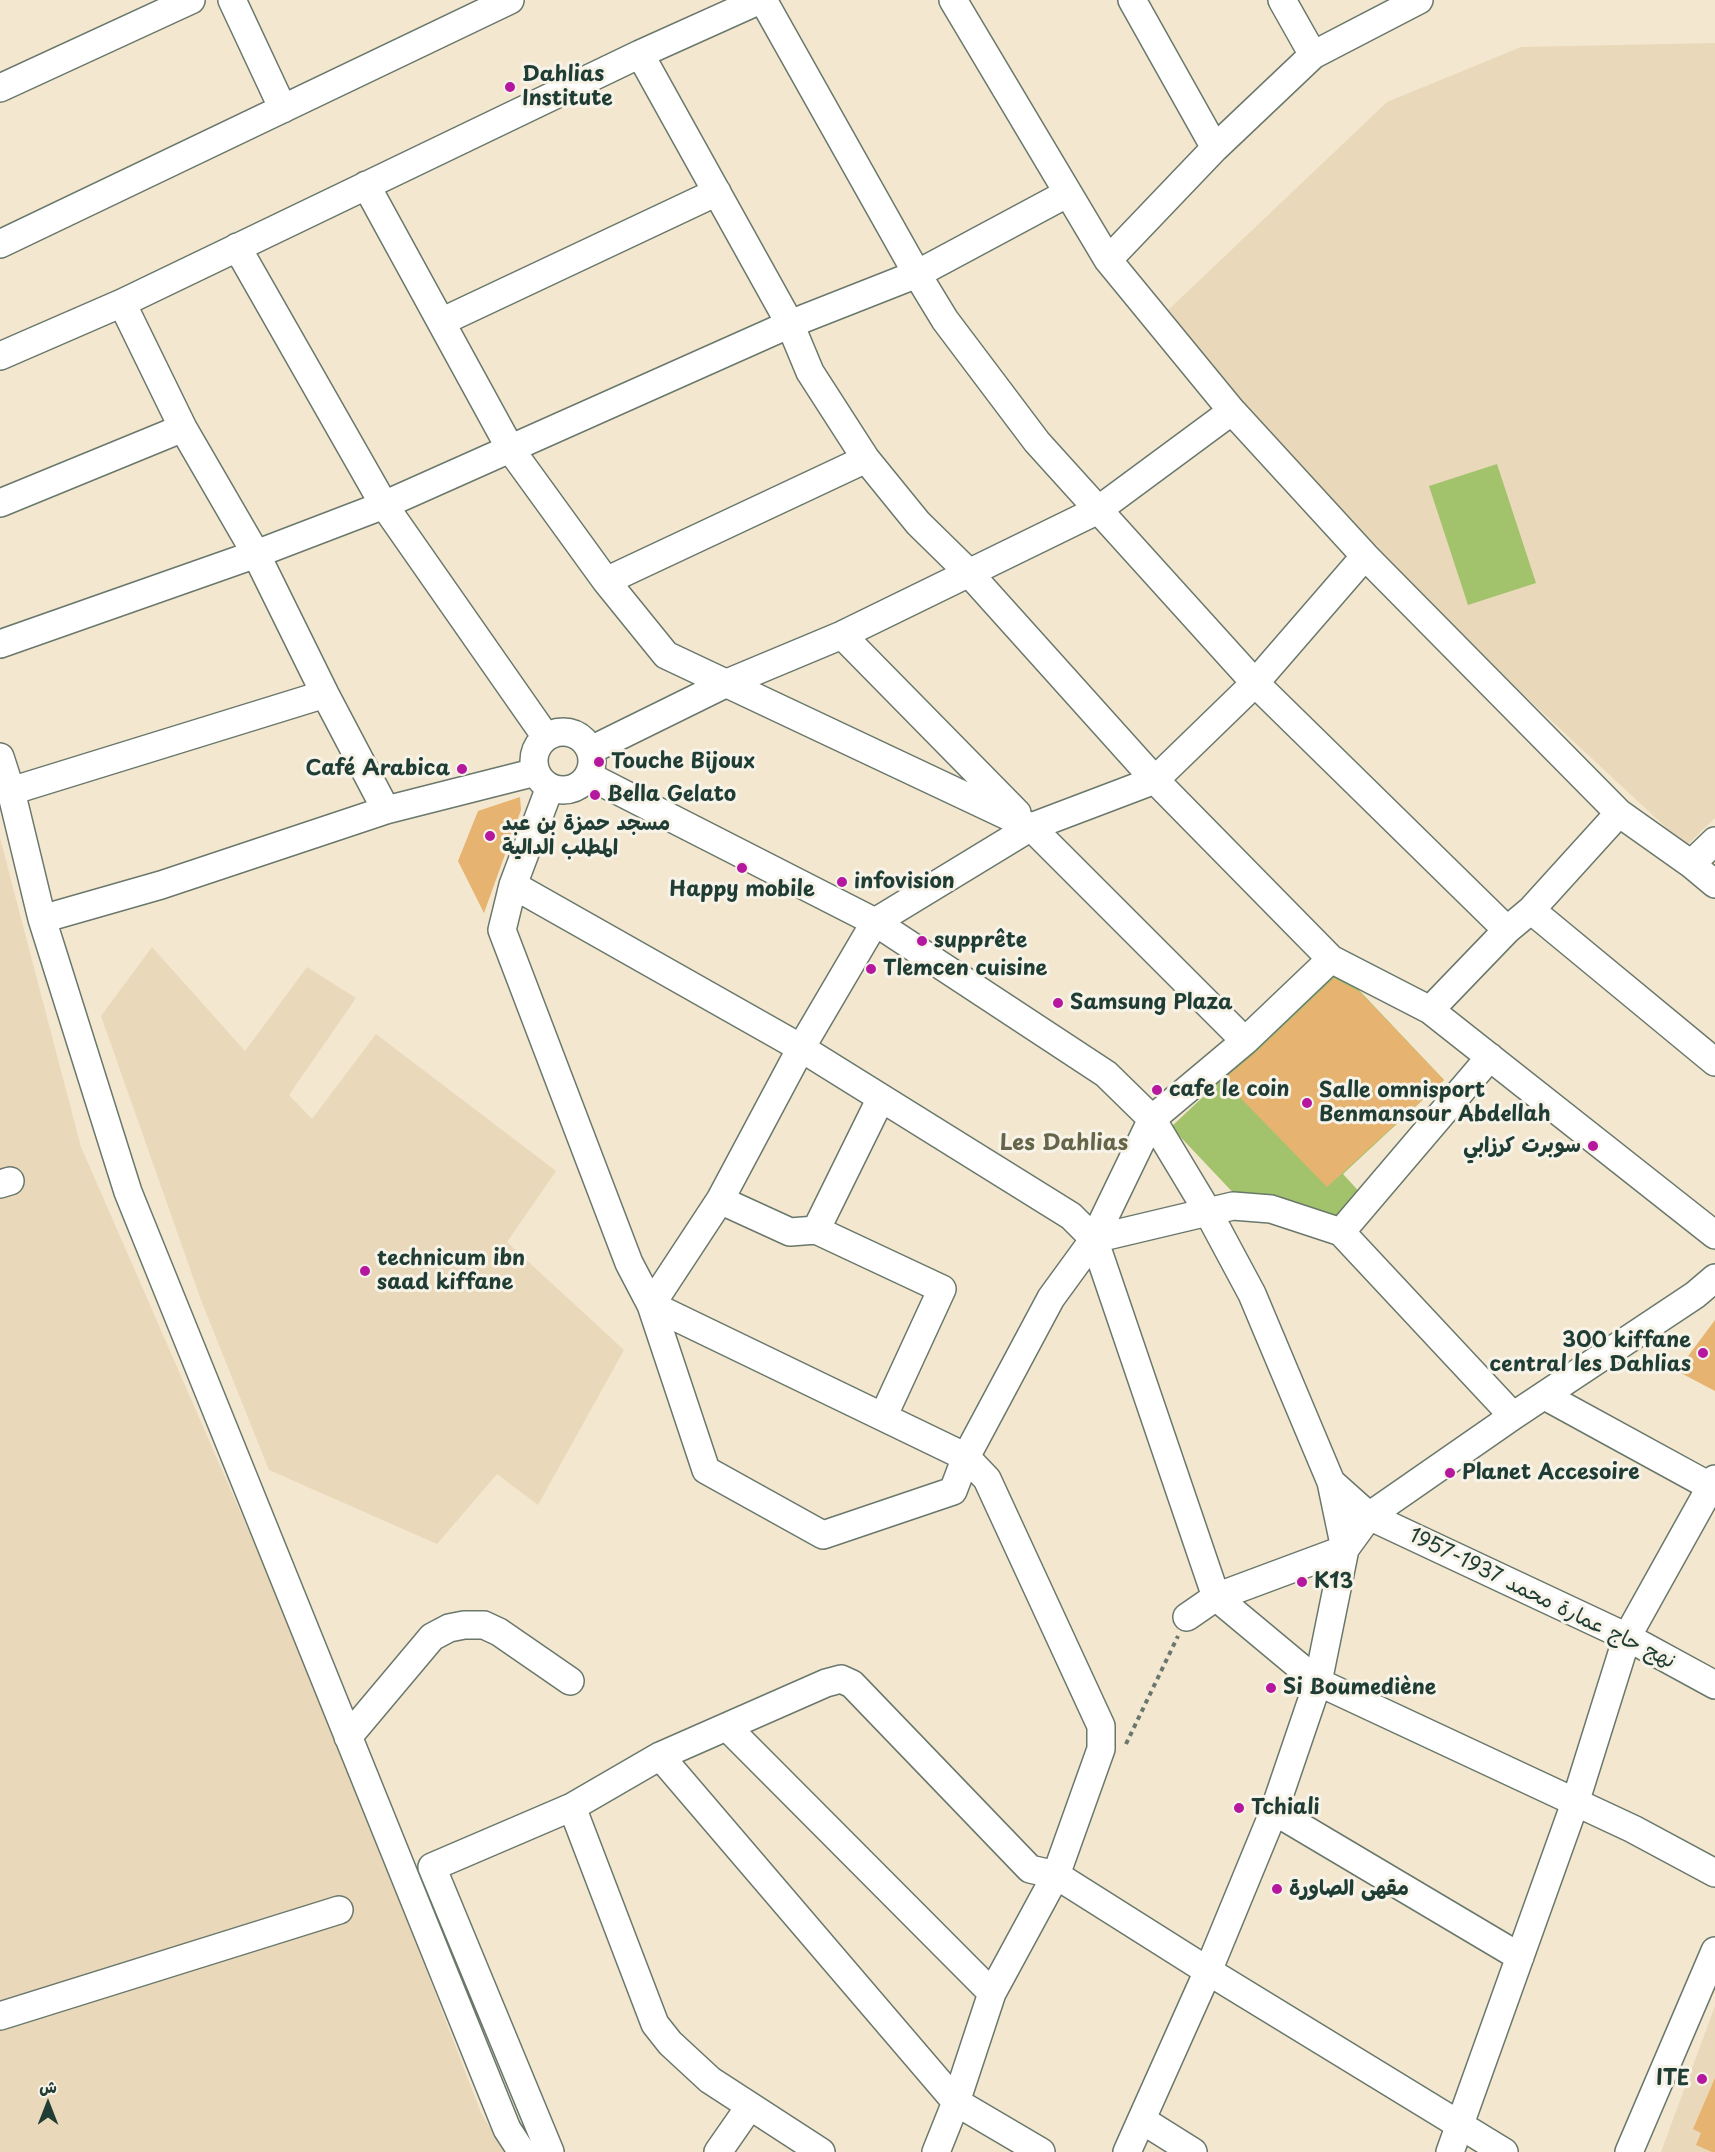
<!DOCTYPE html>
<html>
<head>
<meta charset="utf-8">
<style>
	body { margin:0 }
	#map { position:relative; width:1715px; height:2152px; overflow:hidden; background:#f3e7d0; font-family:"Playpen Sans","Playpen Sans Arabic",sans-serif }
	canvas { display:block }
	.north { position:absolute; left:18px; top:2074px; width:60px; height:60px; -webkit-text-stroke:4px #f7f3e8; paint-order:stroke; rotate:0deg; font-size:16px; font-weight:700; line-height:24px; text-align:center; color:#1f3d34 }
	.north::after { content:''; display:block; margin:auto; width:21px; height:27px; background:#1f3d34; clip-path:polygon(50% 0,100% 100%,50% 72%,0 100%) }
</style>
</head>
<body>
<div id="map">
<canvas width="1715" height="2152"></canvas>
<div class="north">ش</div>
</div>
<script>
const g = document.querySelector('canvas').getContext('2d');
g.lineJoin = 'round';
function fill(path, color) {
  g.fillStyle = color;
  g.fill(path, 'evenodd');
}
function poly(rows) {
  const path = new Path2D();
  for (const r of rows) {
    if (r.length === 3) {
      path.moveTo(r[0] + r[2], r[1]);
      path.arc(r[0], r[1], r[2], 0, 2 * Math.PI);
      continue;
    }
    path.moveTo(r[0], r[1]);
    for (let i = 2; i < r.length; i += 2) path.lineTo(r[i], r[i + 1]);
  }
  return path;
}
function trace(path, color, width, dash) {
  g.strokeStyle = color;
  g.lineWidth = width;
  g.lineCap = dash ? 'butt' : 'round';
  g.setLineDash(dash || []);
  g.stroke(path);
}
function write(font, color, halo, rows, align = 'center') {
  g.font = font + ' "Playpen Sans","Playpen Sans Arabic",sans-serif';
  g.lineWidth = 6;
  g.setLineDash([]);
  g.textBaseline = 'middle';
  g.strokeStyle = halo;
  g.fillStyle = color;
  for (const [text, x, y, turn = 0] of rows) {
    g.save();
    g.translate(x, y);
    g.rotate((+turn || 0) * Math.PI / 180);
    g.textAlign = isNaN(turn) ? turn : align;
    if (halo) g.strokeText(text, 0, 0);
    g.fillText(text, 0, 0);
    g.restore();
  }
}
fill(poly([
	[1715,43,1715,818,1686,846,1372,554,1166,312,1387,102,1521,47],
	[0,838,81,1147,280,1603,391,1878,481,2113,505,2152,0,2152],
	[152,947,245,1051,307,967,356,998,289,1095,312,1119,376,1034,556,1171,507,1242,624,1350,538,1505,497,1474,437,1544,269,1470,201,1300,101,1016],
	[1715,2006,1715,2152,1661,2152]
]), '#ead8ba');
fill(poly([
	[1497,464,1536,583,1468,605,1429,486],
	[1339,969,1444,1080,1343,1174,1364,1197,1342,1217,1241,1201,1171,1127]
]), '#a2c36c');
fill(poly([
	[520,797,521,810,484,913,458,861,478,811],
	[1334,978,1360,992,1444,1080,1327,1187,1223,1080,1256,1052],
	[1715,1320,1715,1391,1677,1371],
	[1715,2078,1715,2152,1712,2152,1696,2145,1701,2133,1693,2129]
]), '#e6b370');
const minor = poly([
	[232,0,283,109],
	[763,0,917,274,945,320,1037,442,1255,683,1507,930],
	[953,0,1108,260,1232,411,1365,556,1619,813,1691,864,1715,841],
	[1132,0,1215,148],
	[1282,0,1313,55],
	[640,54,790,324,810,372,866,459,918,523,969,573,1155,780,1331,959,1430,1010,1715,1235],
	[0,88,191,0],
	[366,185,511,450,606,581,666,655,1031,827,1245,1041],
	[0,244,510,0],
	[237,247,384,505,546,737],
	[1108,260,1215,148,1313,55,1419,0],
	[122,303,183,428,256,554,325,694,386,810],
	[441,322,717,192],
	[0,356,122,303,640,54,760,0],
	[0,503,183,428],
	[606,581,866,459],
	[842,635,1017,813],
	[0,644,256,554,384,505,790,324,917,274,1068,193],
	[563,761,29],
	[591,750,727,683,842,635,1098,510,1232,411],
	[0,757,11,791,42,919,128,1192,507,2129,522,2152],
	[589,776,875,922,1106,1074,1152,1119,1208,1212,1252,1294,1331,1482,1369,1516,1627,1637,1715,1685],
	[550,787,513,885,502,930,629,1263,651,1305,966,1457,987,1479,1101,1726,1101,1749,1056,1875,992,1993,956,2102,936,2152],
	[11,791,325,694],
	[1691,864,1715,884],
	[513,885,801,1048,1071,1216,1094,1239],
	[1531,910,1715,1062],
	[42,919,161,885,386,810,536,772],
	[1331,959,1245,1041,1152,1119,1094,1239,1051,1298,966,1457,953,1491,823,1535,706,1470,651,1305,720,1200,801,1048,875,922,1031,827,1155,780,1255,683,1365,556],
	[1430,1010,1507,930,1531,910,1619,813],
	[0,1184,10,1181],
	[720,1200,790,1232,816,1230,942,1289,883,1417],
	[816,1230,881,1098],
	[1341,1232,1490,1057],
	[1545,1396,1715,1489],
	[1513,1416,1341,1232,1271,1209,1233,1206,1094,1239,1216,1597,1318,1682,1633,1829,1715,1873],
	[1187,1617,1216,1597,1345,1549,1369,1516,1513,1416,1695,1295,1715,1278],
	[727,1727,992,1993],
	[348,1737,432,1637,449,1628,464,1625,484,1625,499,1632,570,1681],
	[660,1756,956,2102,1041,2152],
	[572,1807,655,2024,670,2043,710,2080,821,2152],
	[1274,1811,1520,1957],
	[0,2016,339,1910],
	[1142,2120,1193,2152],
	[550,2152,432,1867,572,1807,660,1756,826,1683,841,1679,852,1684,1030,1869,1056,1875,1208,1971,1504,2152],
	[718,2152,750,2106],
	[1127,2152,1208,1971,1274,1811,1318,1682,1345,1549,1331,1482],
	[1450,2152,1575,1803,1627,1637,1715,1479],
	[1629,2152,1715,1951]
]);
trace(minor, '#69786b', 30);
trace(poly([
	[1126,1744,1178,1636]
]), '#69786b', 4, [4.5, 4.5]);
trace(minor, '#fff', 27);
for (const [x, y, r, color] of [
	[510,87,6,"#b5179e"],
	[599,762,6,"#b5179e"],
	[462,769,6,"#b5179e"],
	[595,795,6,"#b5179e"],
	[490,836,6,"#b5179e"],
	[742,868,6,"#b5179e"],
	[842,882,6,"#b5179e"],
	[922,941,6,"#b5179e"],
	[871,969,6,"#b5179e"],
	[1058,1003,6,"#b5179e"],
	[1157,1090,6,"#b5179e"],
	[1307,1103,6,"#b5179e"],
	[1593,1146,6,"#b5179e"],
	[365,1271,6,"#b5179e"],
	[1703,1353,6,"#b5179e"],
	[1450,1473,6,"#b5179e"],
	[1302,1582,6,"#b5179e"],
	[1271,1688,6,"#b5179e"],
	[1239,1808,6,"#b5179e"],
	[1277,1889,6,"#b5179e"],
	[1702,2079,6,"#b5179e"]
]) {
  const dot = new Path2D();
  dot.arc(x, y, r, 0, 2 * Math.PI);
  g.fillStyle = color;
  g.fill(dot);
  trace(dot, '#f7f3e8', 2);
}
write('bold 21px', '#1f3d34', '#f7f3e8', [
	["Dahlias",522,75],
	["Institute",522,99],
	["Touche Bijoux",611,762],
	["Café Arabica",450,769,"right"],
	["Bella Gelato",607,795],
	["مسجد حمزة بن عبد",502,824],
	["المطلب الدالية",502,848],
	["infovision",854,882],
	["Happy mobile",742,890,"center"],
	["supprête",934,941],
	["Tlemcen cuisine",883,969],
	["Samsung Plaza",1070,1003],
	["cafe le coin",1169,1090],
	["Salle omnisport",1319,1091],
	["Benmansour Abdellah",1319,1115],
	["سوبرت كرزابي",1581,1146,"right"],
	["technicum ibn",377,1259],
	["saad kiffane",377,1283],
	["300 kiffane",1691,1341,"right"],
	["central les Dahlias",1691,1365,"right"],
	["Planet Accesoire",1462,1473],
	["K13",1314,1582],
	["Si Boumediène",1283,1688],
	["Tchiali",1251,1808],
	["مقهى الصاورة",1289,1889],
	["ITE",1690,2079,"right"]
], 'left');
write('21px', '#1f3d34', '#f7f3e8', [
	["نهج حاج عمارة محمد 1937-1957",1542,1599,26]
]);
write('bold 22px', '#656649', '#f7f3e8', [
	["Les Dahlias",1064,1144]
]);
</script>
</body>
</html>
